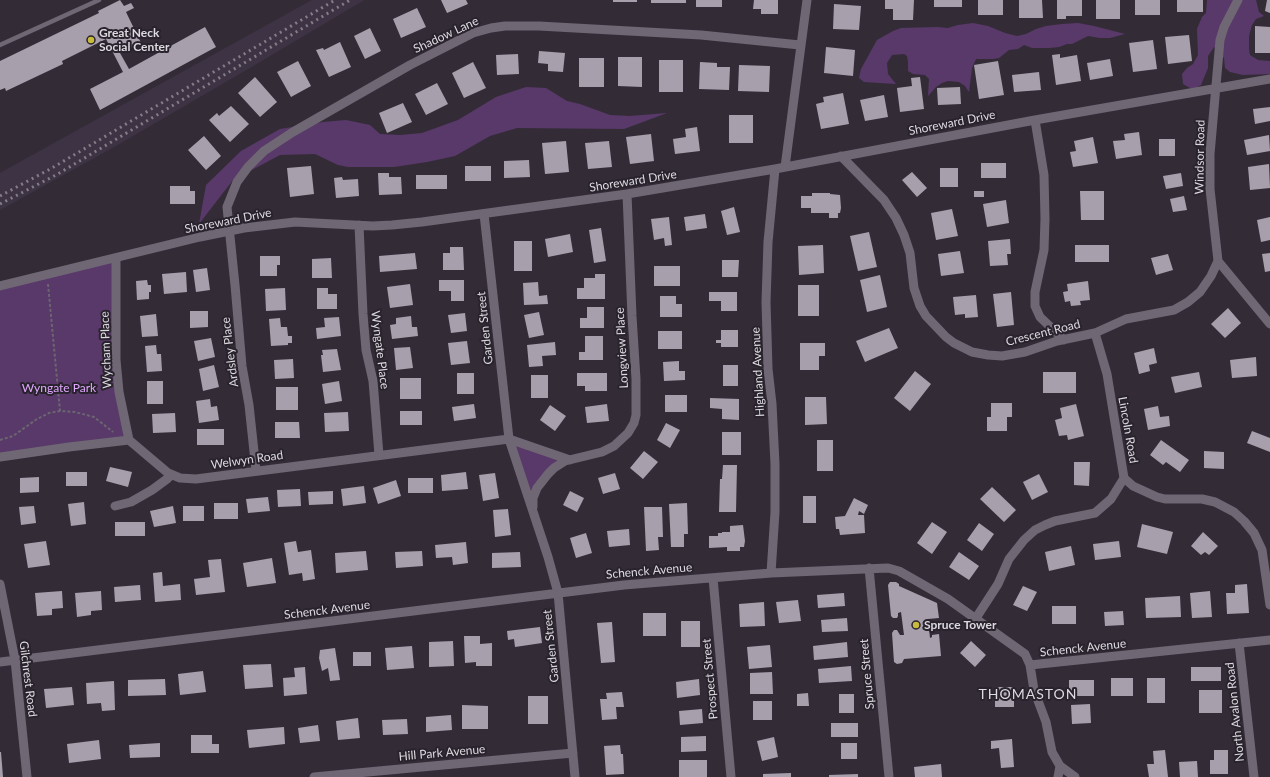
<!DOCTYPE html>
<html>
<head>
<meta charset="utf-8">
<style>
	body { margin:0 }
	canvas { display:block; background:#332c37 }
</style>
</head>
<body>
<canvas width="1270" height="777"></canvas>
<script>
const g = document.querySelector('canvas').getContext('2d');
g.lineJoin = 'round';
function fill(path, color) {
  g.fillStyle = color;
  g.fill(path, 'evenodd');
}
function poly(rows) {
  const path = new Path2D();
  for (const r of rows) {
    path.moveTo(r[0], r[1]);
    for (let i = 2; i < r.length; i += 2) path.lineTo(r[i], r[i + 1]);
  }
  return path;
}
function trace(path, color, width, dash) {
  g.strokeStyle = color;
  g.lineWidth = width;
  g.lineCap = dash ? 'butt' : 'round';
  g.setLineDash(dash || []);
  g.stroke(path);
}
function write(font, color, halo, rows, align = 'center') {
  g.font = font + ' Lato,sans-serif';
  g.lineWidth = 4;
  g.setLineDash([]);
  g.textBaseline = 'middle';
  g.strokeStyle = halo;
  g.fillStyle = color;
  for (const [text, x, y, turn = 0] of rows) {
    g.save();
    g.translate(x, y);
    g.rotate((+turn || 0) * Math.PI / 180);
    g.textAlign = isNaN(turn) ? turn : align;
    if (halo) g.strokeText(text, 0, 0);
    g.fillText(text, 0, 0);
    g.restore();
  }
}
fill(poly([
	[312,0,364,0,265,59,114,147,0,210,0,173]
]), '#3e3344');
fill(poly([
	[1207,0,1256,0,1259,12,1264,16,1256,19,1252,25,1249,36,1249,49,1250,55,1258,60,1270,61,1270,74,1243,75,1230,72,1225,68,1224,58,1214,47,1208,56,1208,68,1201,85,1196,88,1190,88,1183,84,1182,74,1187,68,1193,64,1198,55,1197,29,1202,17,1206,13],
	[973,23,988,26,1005,33,1017,36,1026,34,1036,29,1046,26,1062,24,1078,23,1094,26,1125,34,1110,38,1100,38,1088,36,1072,44,1067,44,1059,47,1049,48,1032,48,1024,45,1018,49,1009,50,999,58,993,59,976,59,972,68,969,92,965,86,959,82,948,81,942,83,936,87,928,96,929,79,925,75,913,74,908,71,908,62,907,56,904,54,892,55,887,63,888,74,896,84,864,82,859,78,861,69,877,40,893,31,901,28,937,27,948,28,958,25],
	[526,87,546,88,567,101,580,104,610,115,630,116,667,113,624,129,517,128,490,136,455,156,427,162,394,167,348,167,338,165,315,154,280,155,233,180,199,224,206,185,241,151,280,129,323,122,346,120,370,125,380,134,400,135,422,133,458,120,496,97],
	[116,258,116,360,129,440,0,457,0,286],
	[509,439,570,460,561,464,533,498]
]), '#59386a');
fill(poly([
	[120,0,124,6,131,3,134,8,126,12,141,43,120,53,129,69,205,27,216,47,100,110,90,89,123,72,106,39,62,61,63,64,6,91,5,88,0,90,0,61,99,13,98,11],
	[441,0,466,0,468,4,447,13],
	[613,0,637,0,637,2,613,2],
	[651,0,686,0,686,3,651,3],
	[696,0,722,0,722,7,696,7],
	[754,0,778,0,778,14,761,14,761,9,753,9],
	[885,0,914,0,913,20,893,20,893,9,885,9],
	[934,0,962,0,962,7,934,7],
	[978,0,1003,0,1003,15,978,15],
	[1019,0,1042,0,1043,18,1019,18],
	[1057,0,1082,0,1082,16,1066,16,1066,19,1057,19],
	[1096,0,1120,0,1120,19,1096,19],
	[1135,0,1160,0,1160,15,1135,15],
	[1177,0,1203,0,1203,12,1177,12],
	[1267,0,1270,0,1270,13,1265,11],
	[834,4,861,6,859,30,833,29],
	[417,8,426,27,401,38,393,19],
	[1255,26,1270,27,1270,53,1255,53],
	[370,28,381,51,365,59,354,36],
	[1189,35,1192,61,1168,64,1165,37],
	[1153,40,1157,69,1133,72,1129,43],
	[340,42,351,67,329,77,316,50,323,48,324,50],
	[826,47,855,50,853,76,824,73],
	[539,51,565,53,563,72,548,71,548,64,538,63],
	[518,54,519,74,497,75,496,55],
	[1060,54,1060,58,1077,55,1081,81,1056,85,1052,55],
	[618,57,642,57,642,87,618,86],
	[579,58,604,58,604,87,579,87],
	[1110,59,1113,76,1090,80,1087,63],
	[659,60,683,60,683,92,659,92],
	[298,61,311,86,291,97,277,72],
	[998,61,1004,95,979,99,974,65],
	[473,62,486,88,464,98,452,73],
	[700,62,717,63,717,67,730,67,729,90,699,89],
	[739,65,770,66,769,92,738,91],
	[1039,72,1041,90,1014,92,1012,75],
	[255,77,277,102,260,117,238,93],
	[920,77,924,109,900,112,897,88,912,86,911,78],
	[437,83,448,104,426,115,415,94],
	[960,87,961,104,938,105,937,88],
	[843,93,849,124,821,129,816,104,824,102,823,97],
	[884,95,888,117,865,121,860,100],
	[403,103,412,122,387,133,379,113],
	[231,106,249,124,230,142,209,120,217,113,219,116],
	[1270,107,1270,121,1255,124,1253,109],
	[729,115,753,115,753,143,729,143],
	[697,127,700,151,675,154,673,139,686,137,685,129],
	[1139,132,1142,155,1116,159,1113,141,1125,140,1124,134],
	[651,134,654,161,630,164,626,137],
	[1269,135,1270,151,1247,155,1244,140],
	[204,136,221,156,206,170,188,150],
	[1093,137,1098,163,1073,167,1070,152,1076,151,1074,141],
	[1159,139,1175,139,1175,156,1159,156],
	[566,141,569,172,545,174,542,143],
	[609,141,612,167,588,169,585,143],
	[529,160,530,177,504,178,504,161],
	[981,163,1006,163,1006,178,981,178],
	[1269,164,1270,188,1250,190,1248,167],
	[311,166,314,194,290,197,287,168],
	[465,166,491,166,491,181,465,181],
	[940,168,958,168,958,187,940,187],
	[912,172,927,188,917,197,902,180],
	[378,173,389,173,389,177,401,177,402,194,379,195],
	[1181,173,1183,186,1166,189,1163,176],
	[416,175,447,175,447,189,416,189],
	[342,177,343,180,358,179,359,196,336,198,334,178],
	[170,186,190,186,190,191,195,191,195,204,170,204],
	[974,191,984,191,984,197,974,197],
	[1080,191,1104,191,1104,220,1081,220],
	[812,193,830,193,830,194,840,195,841,208,840,213,838,213,838,218,829,218,829,213,811,213,811,208,801,208,801,196,812,196],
	[1184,196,1187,210,1173,212,1170,199],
	[1006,200,1009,223,987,227,983,204],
	[734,207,740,232,727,235,721,211],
	[952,209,958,236,936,240,931,213],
	[705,214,707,228,686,231,684,217],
	[669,217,672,245,665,246,664,238,654,240,651,219],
	[1270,217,1270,240,1261,242,1257,220],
	[601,228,606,261,594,263,589,230],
	[869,232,877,267,858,271,850,236],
	[570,234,573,252,548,257,545,239],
	[1010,239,1011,254,1007,254,1008,265,990,266,988,241],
	[514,241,532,241,532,271,514,271],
	[823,245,824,273,799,275,798,246],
	[1075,245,1109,245,1109,262,1075,262],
	[450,247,463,247,464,270,443,270,443,253,450,253],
	[960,251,964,273,941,276,938,254],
	[415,253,417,269,380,272,379,256],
	[1270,253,1270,271,1265,272,1262,254],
	[1168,254,1173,270,1156,275,1151,258],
	[260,256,280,256,280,265,277,265,277,276,260,276],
	[331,258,332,278,312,278,312,259],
	[722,260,739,260,738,277,722,277],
	[654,266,680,266,680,286,654,286],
	[207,268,210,290,196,292,193,270],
	[186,272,187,292,164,294,162,274],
	[595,274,605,274,605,299,577,299,577,288,584,288,584,278,595,278],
	[880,275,887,307,867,312,860,280],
	[147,280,148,285,151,285,151,292,149,292,149,299,137,300,136,281],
	[439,280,464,280,464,301,451,301,451,291,439,291],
	[1088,281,1090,300,1080,301,1081,305,1071,306,1070,301,1065,302,1063,292,1068,291,1067,284],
	[538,282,539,296,547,295,548,304,524,305,523,283],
	[410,284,413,305,390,308,387,287],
	[798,285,819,285,819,316,798,316],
	[285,288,286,310,266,311,265,289],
	[317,288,328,288,328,294,337,294,337,309,317,309],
	[709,292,737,292,737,311,721,311,721,301,709,301],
	[1011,292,1014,325,997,327,993,294],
	[976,295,978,317,965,318,965,314,955,315,953,297],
	[660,296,676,296,676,304,682,304,682,317,660,317],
	[587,307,604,307,604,328,580,328,580,318,587,318],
	[1228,308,1241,323,1225,338,1211,324],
	[190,311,208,311,208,327,190,328],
	[539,312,544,335,529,338,524,315],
	[465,313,467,331,451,333,448,315],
	[156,314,158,336,142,337,140,316],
	[411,316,412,327,417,327,418,336,392,339,390,325,396,324,396,318],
	[339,317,341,336,317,339,316,328,325,327,324,318],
	[280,318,281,327,287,327,288,336,292,336,292,343,288,343,288,345,271,346,269,319],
	[889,328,898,348,865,362,856,341],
	[721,330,738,330,738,347,721,347,721,343,716,343,716,340,721,340],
	[658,331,682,331,682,349,658,349],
	[585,336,603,336,603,360,579,360,579,352,585,352],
	[211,338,215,357,198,361,194,341],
	[467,341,470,363,451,365,448,343],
	[555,342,556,355,542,356,543,366,529,367,527,345],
	[800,343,825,343,825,356,819,356,819,370,800,370],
	[156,345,157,354,161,354,162,371,147,372,145,346],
	[410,347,413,368,396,370,394,348],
	[1154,348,1157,363,1149,365,1150,371,1139,374,1134,353],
	[337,349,341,370,323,372,321,355,323,355,322,350],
	[1256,357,1257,376,1232,378,1230,360],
	[293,359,294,378,275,379,274,360],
	[679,361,679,371,685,371,685,380,664,381,663,362],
	[214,365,219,387,203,391,199,369],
	[723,365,738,365,738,386,723,386],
	[915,371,931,384,910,411,894,398],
	[1043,372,1076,372,1076,393,1043,393],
	[1199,372,1202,387,1175,393,1171,377],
	[457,373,474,373,474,394,457,394],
	[577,373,607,373,607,391,585,391,585,386,577,386],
	[531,375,548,375,548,398,531,398],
	[400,378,421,378,421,399,400,399],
	[147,381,163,381,163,404,147,404],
	[339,381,342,401,325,404,322,384],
	[276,387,298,387,298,410,276,410],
	[665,395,687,395,687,412,665,412],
	[805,397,826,397,827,424,805,425],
	[710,398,739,399,739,420,722,419,722,409,710,408],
	[210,399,211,407,217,406,219,420,199,423,196,401],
	[991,403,1012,403,1012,417,1007,417,1007,431,987,431,987,417,991,417],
	[474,404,476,418,454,421,452,407],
	[607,404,609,421,587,423,585,407],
	[1076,404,1084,436,1068,440,1067,435,1059,436,1055,420,1062,418,1060,408],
	[550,405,566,416,555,431,540,420],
	[1158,406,1160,417,1169,416,1170,426,1148,430,1144,409],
	[400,411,422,411,422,425,400,425],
	[348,412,349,431,325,432,324,413],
	[175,413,176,432,153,433,152,414],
	[275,422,299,422,300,438,275,438],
	[666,423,680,430,670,448,657,440],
	[197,429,224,429,224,445,197,445],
	[1252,431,1270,438,1270,452,1247,443],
	[722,432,741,432,741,455,722,455],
	[817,440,833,440,833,471,817,471],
	[1161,440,1189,460,1180,472,1166,462,1163,465,1150,455],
	[644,451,658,462,643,479,630,468],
	[1204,451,1224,452,1224,469,1204,468],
	[1074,462,1090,462,1089,486,1074,485],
	[723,465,737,465,736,512,719,512,720,479,722,479],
	[110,467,132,472,128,487,106,481],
	[66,472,87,472,87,486,66,486],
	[466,472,468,489,442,491,441,475],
	[495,473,499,498,483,501,479,475],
	[615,473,620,489,603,494,598,478],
	[1039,474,1048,492,1032,500,1023,482],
	[39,477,39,492,20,493,20,478],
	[408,478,433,478,433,493,408,493],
	[396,480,401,496,378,504,373,488],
	[364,486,366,503,343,506,341,489],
	[992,487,1016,510,1004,522,980,499],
	[300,489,301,506,278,507,277,490],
	[333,491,333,504,309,505,308,492],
	[570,491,584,498,577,512,563,505],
	[803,496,816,496,816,523,803,523],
	[268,497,270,511,248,513,246,499],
	[854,498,868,505,864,514,859,511,858,515,864,515,865,533,840,535,839,529,836,529,835,517,845,516],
	[84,502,86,524,71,526,68,504],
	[214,503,238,503,238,519,214,519],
	[687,503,688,534,684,534,684,547,671,547,669,504],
	[34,506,36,523,21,525,19,507],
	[173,506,176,523,154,527,150,511],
	[183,506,204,506,204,521,183,521],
	[644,507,662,507,663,537,658,537,659,550,646,551],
	[508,509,511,535,495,537,493,510],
	[115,522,145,522,145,536,115,536],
	[932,522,947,532,932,554,917,543],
	[979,523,994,534,982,551,967,540],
	[1142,524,1173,532,1167,554,1137,547],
	[743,525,745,541,744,547,740,547,740,551,727,551,727,547,709,548,709,536,718,536,718,533,722,533,722,532,730,532,730,526],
	[629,529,630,545,609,547,607,531],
	[1203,532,1218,546,1209,555,1205,552,1201,555,1191,546],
	[586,533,592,553,576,558,570,538],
	[46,541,50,565,28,568,24,544],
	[296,541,298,552,311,550,315,579,303,581,302,573,289,575,284,543],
	[1119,541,1121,557,1095,560,1093,544],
	[466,542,468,563,453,565,452,557,436,558,435,545],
	[1071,546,1075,565,1049,571,1045,552],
	[366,551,368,570,336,573,335,553],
	[422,551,423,566,396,568,395,552],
	[520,552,521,567,492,568,492,553],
	[959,552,979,566,969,580,949,567],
	[272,558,276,583,247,587,243,563],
	[221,559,225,592,196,595,194,579,210,577,208,560],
	[162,572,163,586,180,584,181,600,155,602,153,573],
	[890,582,896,582,899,584,899,586,937,603,939,618,928,619,930,638,932,637,932,635,939,634,941,656,904,659,902,663,897,664,894,662,892,633,894,630,897,630,900,635,904,635,901,612,898,613,898,616,897,618,893,618,891,616,888,585],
	[1247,584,1249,613,1227,614,1226,593,1235,593,1235,585],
	[140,585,141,600,115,602,114,587],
	[1023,586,1037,592,1027,611,1013,605],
	[62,591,63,608,52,609,52,615,37,616,35,593],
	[101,591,102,610,91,611,91,615,77,617,75,593],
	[1210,591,1212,617,1192,618,1190,593],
	[844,593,845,606,818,608,817,595],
	[1180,596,1181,617,1146,618,1145,598],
	[798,600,801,621,779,623,776,602],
	[764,602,765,626,740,627,739,604],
	[1052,606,1076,606,1076,624,1052,624],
	[1123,611,1124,625,1105,626,1104,612],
	[643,613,666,613,666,636,643,636],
	[847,618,848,631,822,632,821,620],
	[681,621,700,621,700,647,681,647],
	[612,622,615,662,601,663,597,623],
	[540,627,542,643,515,647,514,639,508,640,507,631],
	[464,636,480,636,480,644,492,643,492,666,476,666,476,662,465,663],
	[453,641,454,666,429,667,429,642],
	[971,641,986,655,975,667,960,653],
	[847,642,848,657,814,660,813,646],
	[770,645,772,667,749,669,747,647],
	[412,646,414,668,387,670,385,648],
	[335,648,340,680,330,681,328,668,322,671,319,658,320,650],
	[353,652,371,652,371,666,353,666],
	[271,664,273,687,245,689,243,665],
	[851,666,852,681,819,683,818,669],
	[305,667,307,694,284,696,283,678,295,677,294,668],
	[1191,667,1221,667,1221,681,1191,681],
	[203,671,206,692,180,695,178,674],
	[772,672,773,694,750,694,750,673],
	[1111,678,1133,678,1133,696,1111,696],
	[1147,678,1165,678,1165,703,1147,703],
	[165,679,166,695,128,696,128,680],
	[699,679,700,695,677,698,676,682],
	[1069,680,1094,680,1094,696,1069,696],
	[114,681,115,710,102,711,101,703,87,704,86,683],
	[72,687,74,705,46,708,44,689],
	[995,687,1014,687,1014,707,995,707],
	[1199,690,1222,690,1222,713,1199,713],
	[622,692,624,707,616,707,617,719,602,720,600,699,607,699,606,693],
	[808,693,809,706,797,706,797,694],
	[839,694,854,694,854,713,839,713],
	[528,696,548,696,548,724,528,724],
	[753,701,772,701,772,720,753,720],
	[1090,704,1091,723,1072,724,1071,705],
	[462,705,488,706,488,729,462,729],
	[702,709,703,723,680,725,679,711],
	[451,715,452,730,426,732,426,717],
	[358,718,360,738,338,740,336,721],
	[407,719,408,734,383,735,382,720],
	[831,723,858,723,858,737,831,737],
	[318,725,320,741,300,743,298,728],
	[284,727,285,744,249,748,247,730],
	[191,735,212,735,212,744,219,744,219,753,191,753],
	[706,736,706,751,681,752,681,737],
	[774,737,778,757,762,761,757,741],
	[1012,739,1014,767,1001,768,999,748,991,749,991,741],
	[99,740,101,759,69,763,67,744],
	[160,743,160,757,130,758,129,745],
	[841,743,857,743,857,759,841,759],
	[620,745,621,754,623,754,624,774,606,775,604,746],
	[1165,750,1168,777,1149,777,1147,764,1154,764,1153,751],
	[1214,750,1228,750,1228,774,1210,774,1210,760,1214,760],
	[0,752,1,752,3,777,0,777],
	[679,760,707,760,707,777,679,777],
	[1197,761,1198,777,1180,777,1179,762],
	[941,764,942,777,915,777,914,767],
	[791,773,791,777,763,777,763,774],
	[858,774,858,777,829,777,829,775]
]), '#a79fac');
trace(poly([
	[48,284,60,411],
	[0,440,13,436,37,419,49,413,60,411,75,412,94,417,113,432]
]), '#6c6670', 2, [3, 2]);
trace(poly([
	[0,45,99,0]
]), '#6f6774', 4.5);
trace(poly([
	[1238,0,1224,27,1220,40,1210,154,1210,189,1218,261,1270,324],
	[1035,120,1044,175,1045,219,1044,250,1035,292,1035,306,1040,317,1064,340],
	[841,156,884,200,896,218,904,235,910,253,914,288,920,306,926,316,946,337,954,343,972,352,988,355,1002,356,1025,352,1057,341,1095,333,1126,319,1174,310,1188,302,1200,292,1211,276,1218,261],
	[785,167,807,0],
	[484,214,509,439,548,557,558,593,575,777],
	[359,225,363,314,366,350,373,381,379,455],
	[116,258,116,360,119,392,129,440],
	[0,286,200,237,244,228,295,222,373,226,392,225,422,222,627,194,775,169,1035,120,1270,79],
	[1095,333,1107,374,1124,478,1133,486,1157,497,1165,499,1202,499,1215,502,1234,512,1244,521,1254,533,1262,550,1270,605],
	[0,457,69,447,129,440,168,473,180,478,196,479,509,439,570,460],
	[256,470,249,405,242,366,235,285,227,207,237,182,248,167,264,151,293,132,410,65,473,33,491,28,505,26,539,26,701,35,800,45],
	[115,506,131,502,152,490,167,479,171,475],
	[533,507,533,498,537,488,548,474,554,468,565,461,602,452,614,446,628,433,634,423,636,415,636,379,632,316,627,194],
	[869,568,889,777],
	[771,573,775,512,775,464,772,404,768,369,766,302,768,242,775,169],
	[713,578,731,777],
	[0,584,15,660,27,777],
	[976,618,998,584,1009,559,1024,540,1035,530,1045,525,1055,521,1095,513,1111,499,1124,478],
	[1239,643,1254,777],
	[0,662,624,585,771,573,888,568,899,571,948,599,1025,654,1030,665,1034,690,1046,722,1052,752,1060,766,1058,777],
	[1030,665,1270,640],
	[1060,766,1075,777],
	[314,777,573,753]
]), '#6f6774', 9);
trace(poly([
	[0,196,52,168,335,0],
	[0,204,56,175,350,0]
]), '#827d86', 3, [2, 4]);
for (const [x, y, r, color] of [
	[91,40,4,"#c8bb3b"],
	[916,625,4,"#c8bb3b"]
]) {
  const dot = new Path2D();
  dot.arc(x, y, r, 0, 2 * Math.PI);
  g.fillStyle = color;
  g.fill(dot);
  trace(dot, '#29232d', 1.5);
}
write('bold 12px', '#ddd9e0', '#29232d', [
	["Great Neck",99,33],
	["Social Center",99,47],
	["Spruce Tower",924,625]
], 'left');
write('12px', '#ddd9e0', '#29232d', [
	["Shadow Lane",446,35,-25],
	["Shoreward Drive",952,123,-11],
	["Windsor Road",1200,157,-89],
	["Shoreward Drive",633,181,-9],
	["Shoreward Drive",228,221,-11],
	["Garden Street",485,328,-96],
	["Crescent Road",1043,333,-14],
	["Longview Place",622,348,-93],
	["Wycham Place",106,350,-92],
	["Wyngate Place",380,350,83],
	["Ardsley Place",230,352,-97],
	["Highland Avenue",758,372,-93],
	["Lincoln Road",1128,430,80],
	["Welwyn Road",247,460,-8],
	["Schenck Avenue",649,571,-5],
	["Schenck Avenue",327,610,-7],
	["Garden Street",551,646,-96],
	["Schenck Avenue",1083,648,-6],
	["Spruce Street",867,674,-95],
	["Gilchrest Road",28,679,83],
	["Prospect Street",710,679,-95],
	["North Avalon Road",1235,712,-96],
	["Hill Park Avenue",442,753,-5]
]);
write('12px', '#e1a8ff', '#29232d', [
	["Wyngate Park",59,388]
]);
g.letterSpacing = '1px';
write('14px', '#ddd9e0', '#29232d', [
	["THOMASTON",1028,694]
]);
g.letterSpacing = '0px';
</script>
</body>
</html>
